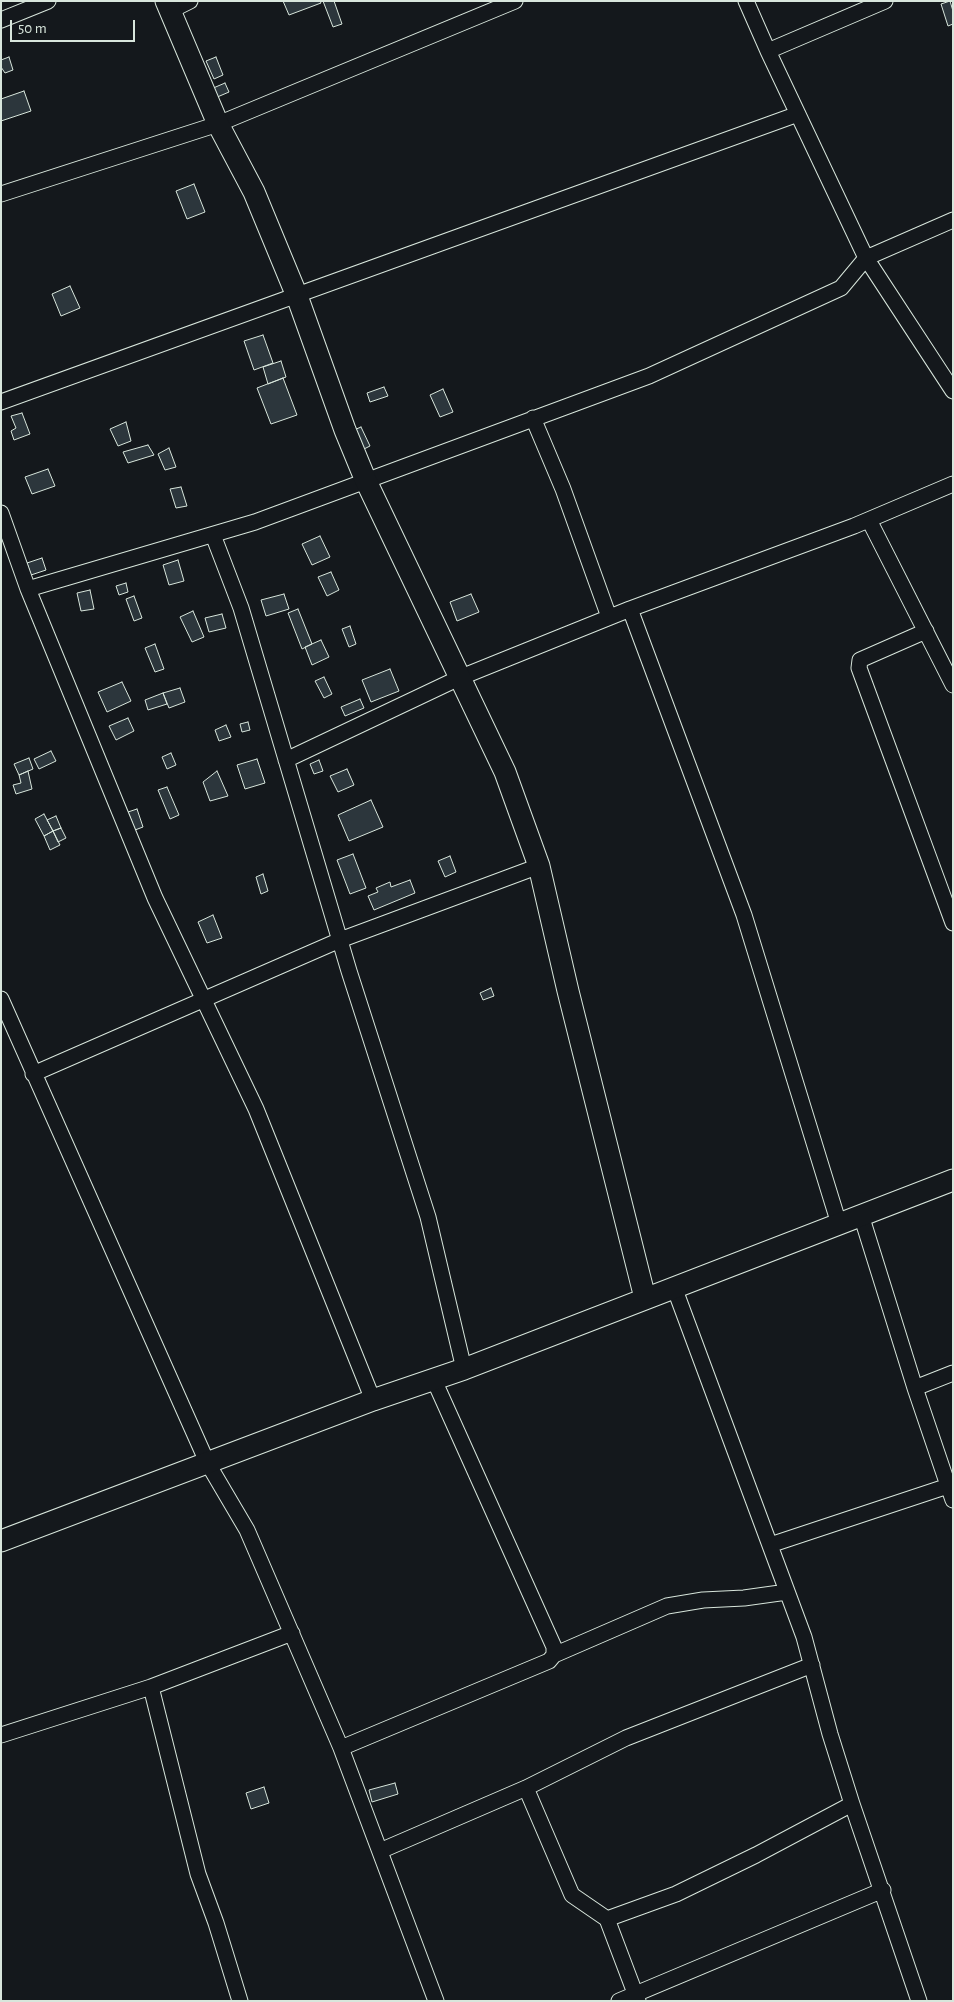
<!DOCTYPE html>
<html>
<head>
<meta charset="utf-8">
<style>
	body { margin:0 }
	#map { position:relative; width:954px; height:2002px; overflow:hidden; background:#14181c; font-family:"Alegreya Sans",sans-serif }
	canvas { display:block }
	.frame { position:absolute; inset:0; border:2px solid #d8e6dc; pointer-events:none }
	.scale { position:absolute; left:10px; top:20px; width:125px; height:22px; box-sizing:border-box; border:2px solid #d8e6dc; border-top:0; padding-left:6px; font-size:15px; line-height:18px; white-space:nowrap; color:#d8e6dc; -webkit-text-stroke:4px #14181c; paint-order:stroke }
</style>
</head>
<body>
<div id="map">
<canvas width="954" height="2002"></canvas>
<div class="frame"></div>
<div class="scale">50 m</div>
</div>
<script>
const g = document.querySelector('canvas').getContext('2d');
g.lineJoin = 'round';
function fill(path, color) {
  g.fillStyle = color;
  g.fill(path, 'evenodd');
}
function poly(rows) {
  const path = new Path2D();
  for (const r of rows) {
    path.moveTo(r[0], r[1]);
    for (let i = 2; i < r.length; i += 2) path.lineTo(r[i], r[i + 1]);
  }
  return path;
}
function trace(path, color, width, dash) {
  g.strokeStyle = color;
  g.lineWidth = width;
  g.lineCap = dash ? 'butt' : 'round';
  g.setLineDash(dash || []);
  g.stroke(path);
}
const building = poly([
	[283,1,320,1,321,3,289,15,283,1],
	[323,1,334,1,342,24,333,27,323,1],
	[950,1,953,11,953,24,948,26,941,4,950,1],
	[9,57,13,70,5,73,1,67,1,60,9,57],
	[216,57,223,75,214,79,206,61,216,57],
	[225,83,229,92,215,98,211,89,225,83],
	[24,91,31,111,1,121,1,99,24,91],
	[194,184,205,212,187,219,176,191,194,184],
	[70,286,80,308,61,316,52,294,70,286],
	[263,335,273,363,254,370,244,341,263,335],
	[281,361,286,377,268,384,263,367,281,361],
	[283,378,297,415,271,424,257,388,283,378],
	[384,387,388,396,370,402,367,393,384,387],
	[443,389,453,412,440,417,430,395,443,389],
	[22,413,30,434,14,440,11,431,16,428,11,416,22,413],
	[126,422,131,441,118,446,110,429,126,422],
	[361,427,370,446,362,450,354,430,361,427],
	[148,445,154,455,128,463,123,452,148,445],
	[169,448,176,467,165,470,158,454,169,448],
	[48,469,55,486,32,494,25,477,48,469],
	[181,487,187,506,176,508,170,489,181,487],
	[320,536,330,557,312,565,302,544,320,536],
	[42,558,46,570,31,575,27,563,42,558],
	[178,560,184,581,169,585,163,565,178,560],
	[331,572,339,590,327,596,318,577,331,572],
	[126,583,128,592,119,595,116,586,126,583],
	[90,590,94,609,81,611,77,593,90,590],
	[284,594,289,609,266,616,261,600,284,594],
	[471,594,479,612,457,621,450,602,471,594],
	[134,596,142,618,134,621,126,599,134,596],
	[298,609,312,644,302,649,288,613,298,609],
	[193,611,204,637,192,642,180,617,193,611],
	[222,614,226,628,209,632,205,618,222,614],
	[350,626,356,644,349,647,342,629,350,626],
	[321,640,329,657,312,665,305,647,321,640],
	[155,644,164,669,155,672,145,648,155,644],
	[390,669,399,691,371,702,362,680,390,669],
	[324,677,332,694,324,698,315,681,324,677],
	[122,682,131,701,107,712,98,692,122,682],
	[180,688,185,702,169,708,163,693,180,688],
	[163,693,167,704,148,710,145,700,163,693],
	[360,699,364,708,345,716,341,707,360,699],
	[128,718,134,731,116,740,109,726,128,718],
	[248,722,250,730,242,732,240,724,248,722],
	[226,725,231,737,219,741,215,730,226,725],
	[51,751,56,761,39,769,34,759,51,751],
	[171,753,176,765,167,769,162,757,171,753],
	[29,758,33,769,19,775,14,764,29,758],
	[257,759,265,783,245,789,237,765,257,759],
	[319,760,323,771,314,774,310,764,319,760],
	[347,769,354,785,338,792,330,776,347,769],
	[28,771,32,789,16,794,13,785,21,783,19,775,28,771],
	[217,771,228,796,210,801,203,782,217,771],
	[167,787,179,815,170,819,158,790,167,787],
	[371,800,383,827,349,841,338,815,371,800],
	[137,809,143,827,135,830,128,812,137,809],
	[44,814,53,831,44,836,35,819,44,814],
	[56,816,61,828,53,831,47,820,56,816],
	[61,828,66,838,58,842,53,831,61,828],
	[53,831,60,845,50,850,44,836,53,831],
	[353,854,366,888,350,894,337,860,353,854],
	[450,856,456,872,445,877,438,861,450,856],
	[263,874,268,891,261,894,256,877,263,874],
	[410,880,415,893,374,910,368,896,378,892,376,888,390,882,391,887,410,880],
	[213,915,222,938,207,943,198,922,213,915],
	[491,988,494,996,483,1000,480,993,491,988],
	[395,1783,398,1794,372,1802,369,1790,395,1783],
	[264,1787,269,1803,251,1809,246,1793,264,1787]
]);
fill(building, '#2c363c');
trace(building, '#d8e6dc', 1);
const street = poly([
	[746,1,768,51,866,258,953,391],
	[170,11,190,1],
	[1,20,48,1],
	[768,51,885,1],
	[1,194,218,124,515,1],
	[1,402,798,114],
	[533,418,563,489,609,617],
	[1,513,28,589,155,898,256,1109,373,1400],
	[869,520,953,685],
	[213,535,241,608,349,971,428,1217,464,1369],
	[28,589,255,522,649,376,841,288,866,258,953,220],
	[630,609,744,915,839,1224],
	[926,631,860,660,859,668,953,923],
	[286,760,459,678,630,609,854,526,953,484],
	[1,999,207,1462,247,1530,341,1748,436,2001],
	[33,1074,340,940,539,866],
	[861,1215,915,1388,953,1500],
	[674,1287,804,1637,830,1734,852,1804,919,2001],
	[434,1380,554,1647,554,1655],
	[915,1388,953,1373],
	[770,1545,948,1486],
	[1,1735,151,1687],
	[341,1748,549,1661,554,1655,667,1606,703,1600,744,1598,787,1592],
	[526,1788,572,1895,607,1919],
	[380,1851,526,1788,626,1738,812,1665],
	[240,2001,216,1923,198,1874,151,1687,292,1633],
	[619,2001,883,1890],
	[638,2001,607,1919,676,1894,756,1855,852,1804]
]);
const secondary = poly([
	[166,1,218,124,254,192,297,296,345,430,366,481,505,772,539,866,568,991,645,1298],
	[1,1541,373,1400,464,1369,953,1180]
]);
trace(street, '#d8e6dc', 17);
trace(secondary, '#d8e6dc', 23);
trace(street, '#14181c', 15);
trace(secondary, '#14181c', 21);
</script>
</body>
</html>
